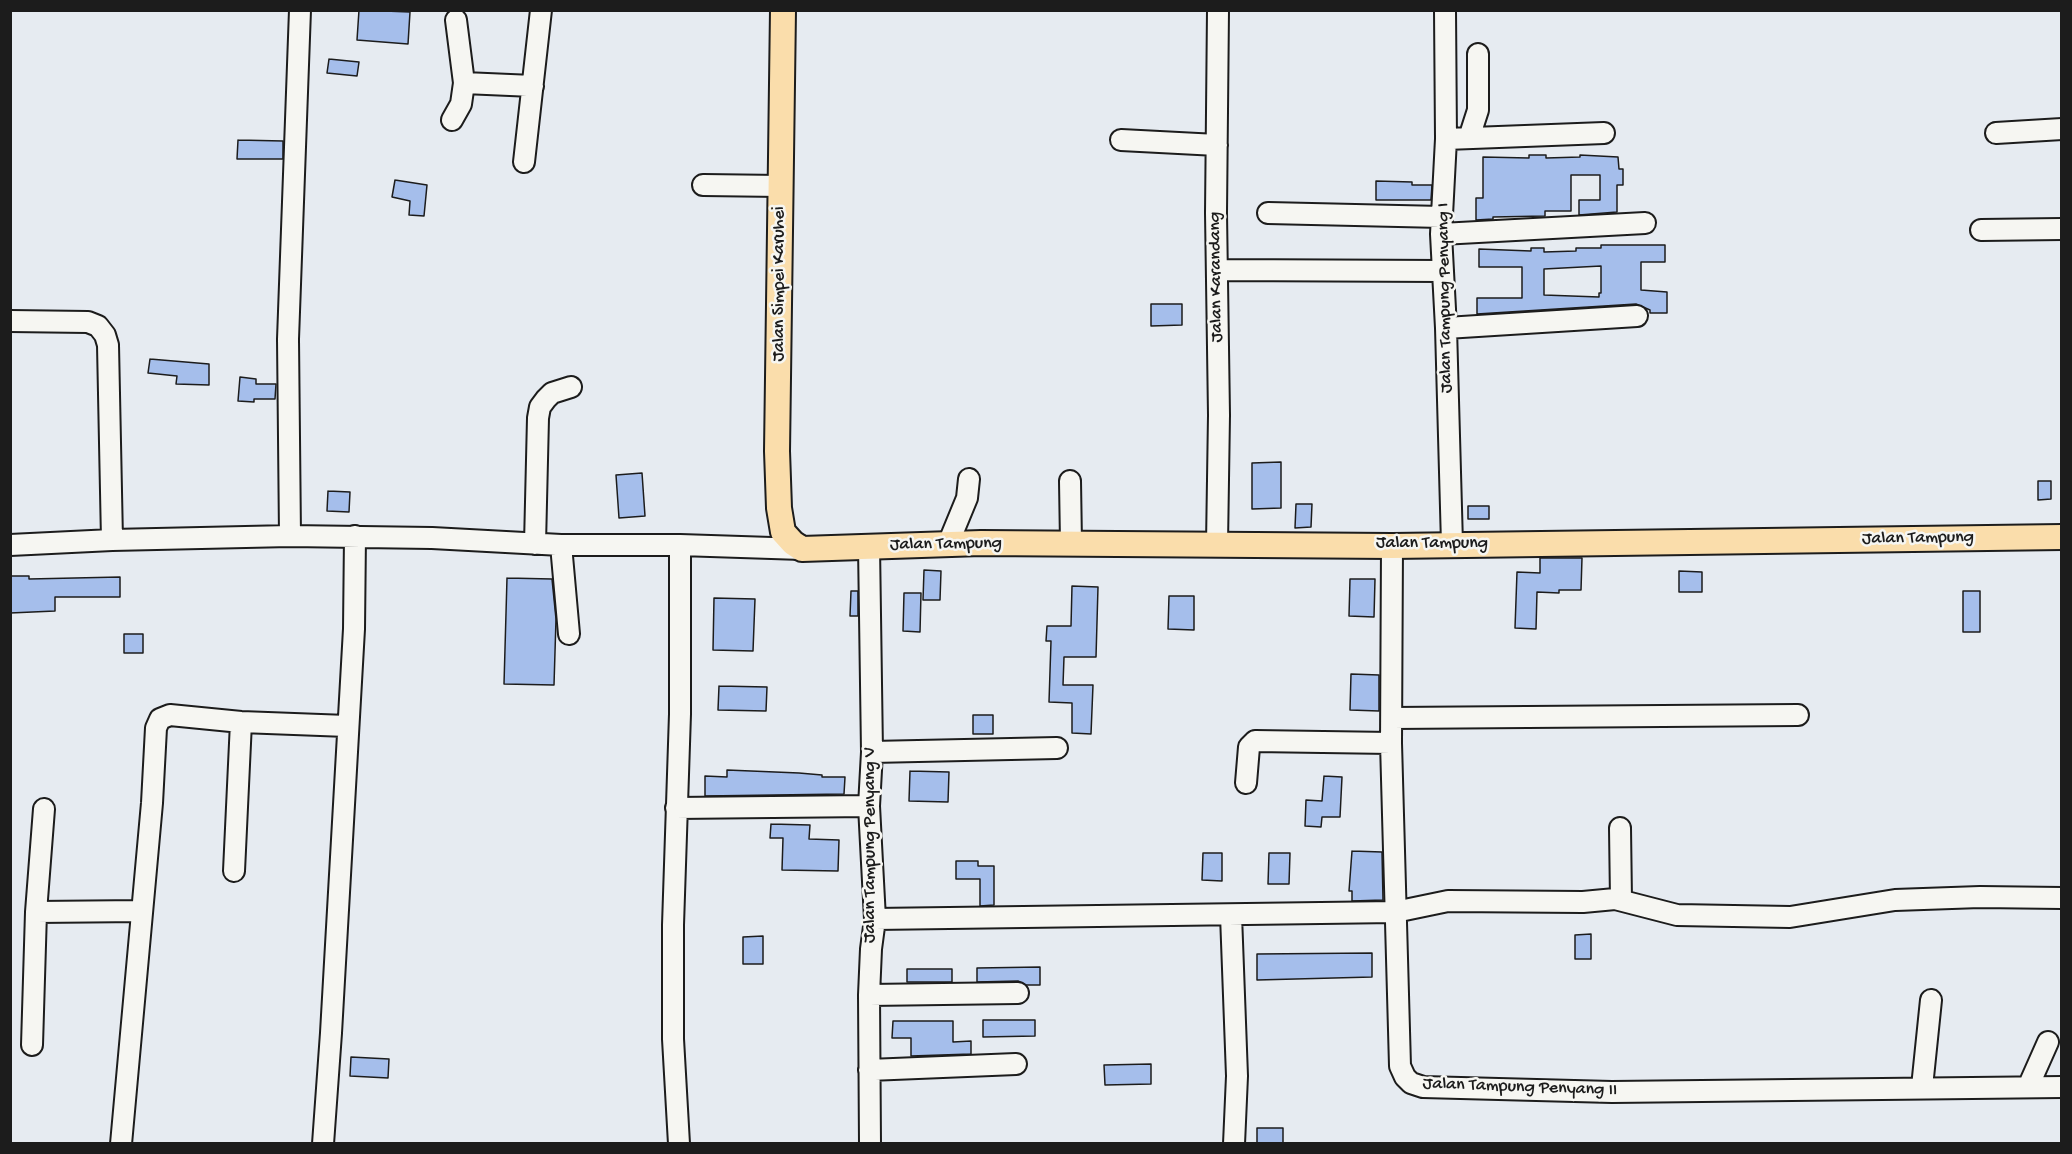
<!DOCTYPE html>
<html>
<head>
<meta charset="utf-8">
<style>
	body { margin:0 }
	#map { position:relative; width:2072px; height:1154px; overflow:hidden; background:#e6ebf1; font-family:"Gochi Hand",sans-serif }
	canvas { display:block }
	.frame { position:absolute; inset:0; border:12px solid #1c1c1c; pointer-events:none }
</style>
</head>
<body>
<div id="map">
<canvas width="2072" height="1154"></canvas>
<div class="frame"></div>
</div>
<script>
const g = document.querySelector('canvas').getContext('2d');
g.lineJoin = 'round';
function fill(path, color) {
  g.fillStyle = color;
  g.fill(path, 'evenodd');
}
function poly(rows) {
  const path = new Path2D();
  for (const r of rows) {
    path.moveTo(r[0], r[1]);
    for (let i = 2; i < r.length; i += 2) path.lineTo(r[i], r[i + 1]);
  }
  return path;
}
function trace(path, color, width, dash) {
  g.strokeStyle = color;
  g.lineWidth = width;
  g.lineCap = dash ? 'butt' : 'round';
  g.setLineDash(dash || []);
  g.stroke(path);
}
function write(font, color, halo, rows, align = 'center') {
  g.font = font + ' "Gochi Hand",sans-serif';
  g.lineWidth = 5;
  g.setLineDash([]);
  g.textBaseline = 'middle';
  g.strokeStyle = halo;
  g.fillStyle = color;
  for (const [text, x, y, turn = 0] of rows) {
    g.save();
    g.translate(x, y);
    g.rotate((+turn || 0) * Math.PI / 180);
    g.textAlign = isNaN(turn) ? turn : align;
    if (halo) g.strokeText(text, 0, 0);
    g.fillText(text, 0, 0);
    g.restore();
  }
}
const building = poly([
	[359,10,410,12,408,44,357,40,359,10],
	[329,59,359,62,357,76,327,73,329,59],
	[238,140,283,141,283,159,237,159,238,140],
	[1529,155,1546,155,1546,158,1580,157,1580,155,1618,157,1619,169,1623,169,1623,185,1617,185,1617,212,1579,215,1579,200,1600,200,1600,175,1571,175,1571,211,1545,211,1545,216,1493,217,1493,219,1476,220,1476,198,1483,198,1483,157,1529,158,1529,155],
	[395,180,427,185,424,216,409,215,410,201,392,197,395,180],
	[1376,181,1412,182,1412,185,1432,185,1431,200,1376,200,1376,181],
	[1601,245,1665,245,1665,262,1641,262,1641,290,1667,292,1667,313,1650,313,1650,310,1636,304,1477,314,1477,298,1522,298,1522,267,1479,267,1479,249,1531,251,1531,248,1544,248,1544,252,1576,251,1576,248,1601,248,1601,245],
	[1601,266,1601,293,1599,293,1599,297,1544,295,1544,269,1601,266],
	[1151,304,1182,304,1182,325,1151,326,1151,304],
	[150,359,209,364,209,385,176,384,177,376,148,373,150,359],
	[240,377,256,379,256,384,276,384,275,399,254,399,254,402,238,401,240,377],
	[1281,462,1281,508,1252,509,1252,463,1281,462],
	[642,473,645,516,619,518,616,475,642,473],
	[2038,481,2051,481,2051,499,2038,500,2038,481],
	[328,491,350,492,349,512,327,511,328,491],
	[1296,504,1312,504,1311,527,1295,528,1296,504],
	[1468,506,1489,506,1489,519,1468,519,1468,506],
	[1540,558,1582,558,1581,590,1559,590,1559,593,1537,592,1536,629,1515,628,1517,572,1540,573,1540,558],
	[924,570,941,571,940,600,923,600,924,570],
	[1679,571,1702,572,1702,592,1679,592,1679,571],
	[10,576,29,576,29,579,120,577,120,597,55,597,55,611,10,613,10,576],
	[507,578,552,579,556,619,554,685,504,684,507,578],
	[1350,579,1375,579,1374,617,1349,616,1350,579],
	[1072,586,1098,587,1096,657,1064,657,1063,685,1093,685,1091,734,1072,733,1072,703,1049,702,1051,641,1046,641,1047,626,1071,626,1072,586],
	[851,591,858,591,858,616,850,616,851,591],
	[1963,591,1980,591,1980,632,1963,632,1963,591],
	[904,593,921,593,920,632,903,631,904,593],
	[1169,596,1194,596,1194,630,1168,629,1169,596],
	[714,598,755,599,753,651,713,650,714,598],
	[124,634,143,634,143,653,124,653,124,634],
	[1351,674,1379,675,1379,711,1350,710,1351,674],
	[719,686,767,687,766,711,718,710,719,686],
	[973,715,993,715,993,734,973,734,973,715],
	[727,770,799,773,822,775,822,777,845,777,844,794,705,796,705,776,727,777,727,770],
	[910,771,949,772,948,802,909,801,910,771],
	[1324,776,1342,777,1340,817,1322,817,1321,827,1305,826,1306,800,1322,801,1324,776],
	[771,824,810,825,809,839,839,840,838,871,782,870,783,838,770,838,771,824],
	[1352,851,1382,852,1383,900,1352,901,1352,891,1349,891,1352,851],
	[1203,853,1222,853,1222,881,1202,880,1203,853],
	[1269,853,1290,853,1289,884,1268,884,1269,853],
	[956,861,978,861,978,866,994,866,994,905,980,906,980,879,956,879,956,861],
	[1591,934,1591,959,1575,959,1575,935,1591,934],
	[763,936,763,964,743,964,743,937,763,936],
	[1372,953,1372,977,1257,980,1257,954,1372,953],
	[1040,967,1040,985,1026,985,1018,981,977,982,977,968,1040,967],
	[907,969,952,969,952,982,907,982,907,969],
	[983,1020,1035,1020,1035,1036,983,1037,983,1020],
	[893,1021,953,1021,953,1042,971,1041,971,1054,911,1056,911,1038,892,1038,893,1021],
	[351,1057,389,1059,388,1078,350,1076,351,1057],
	[1151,1064,1151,1084,1105,1085,1104,1065,1151,1064],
	[1257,1128,1283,1128,1283,1143,1257,1143,1257,1128]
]);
fill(building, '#a5beeb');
trace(building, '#1c1c1c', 1.5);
const minor = poly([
	[1445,10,1446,139],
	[456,20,464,83,533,86],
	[452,120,461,104,464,83],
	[1996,133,2062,129],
	[1469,138,1478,110,1478,54],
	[1121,140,1217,145],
	[524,162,541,10],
	[703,185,781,186],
	[1268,213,1442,217],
	[1981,230,2062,229],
	[1441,234,1645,223],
	[1217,270,1443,271],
	[10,321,88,322,98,326,105,335,108,345,112,540],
	[1446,328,1637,316],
	[1070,481,1071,543],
	[290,536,288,339,300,10],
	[535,544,538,418,540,407,546,399,552,393,571,387],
	[948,544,967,498,969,479],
	[1217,544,1219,415,1216,213,1218,10],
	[1452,544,1446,328,1441,234,1446,139,1604,133],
	[10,545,112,540,290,536,432,538,561,545,680,545,802,549],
	[561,545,569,634],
	[869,546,872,752,869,806,875,919,871,949,869,995,870,1144],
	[1392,546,1391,743,1400,1066,1405,1077,1411,1083,1423,1087,1612,1092,2062,1087],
	[1392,718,1798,715],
	[872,752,1057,748],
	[1246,783,1249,747,1255,741,1391,743],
	[676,808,869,806],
	[1620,828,1621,900],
	[234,871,241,722],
	[36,912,44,809],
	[1231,915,1237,1076,1234,1144],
	[875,919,1395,912,1448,901,1583,902,1615,899,1677,915,1790,917,1895,900,1980,897,2062,898],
	[869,995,1018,993],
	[32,1045,36,912,142,911],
	[869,1070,1016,1064],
	[1922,1087,1931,1000],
	[2028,1087,2048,1042],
	[121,1144,152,803,156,728,160,719,170,715,241,722,347,726],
	[323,1144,331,1033,354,629,355,536],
	[679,1144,673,1039,673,925,680,714,680,545]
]);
const major = poly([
	[783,10,777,451,779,508,783,532,793,543,802,549,981,543,1392,546,2062,537]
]);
trace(minor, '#1c1c1c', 24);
trace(major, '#1c1c1c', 28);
trace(minor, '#f6f6f2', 20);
trace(major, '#faddab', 24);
write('18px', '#1c1c1c', '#f6f6f2', [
	["Jalan Karandang",1217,277,-91],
	["Jalan Simpei Karuhei",780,284,-90],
	["Jalan Tampung Penyang I",1446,298,-91],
	["Jalan Tampung",1918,539,-1],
	["Jalan Tampung",1432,544],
	["Jalan Tampung",946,545,-1],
	["Jalan Tampung Penyang V",871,845,-90],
	["Jalan Tampung Penyang II",1520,1088,2]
]);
</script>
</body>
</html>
